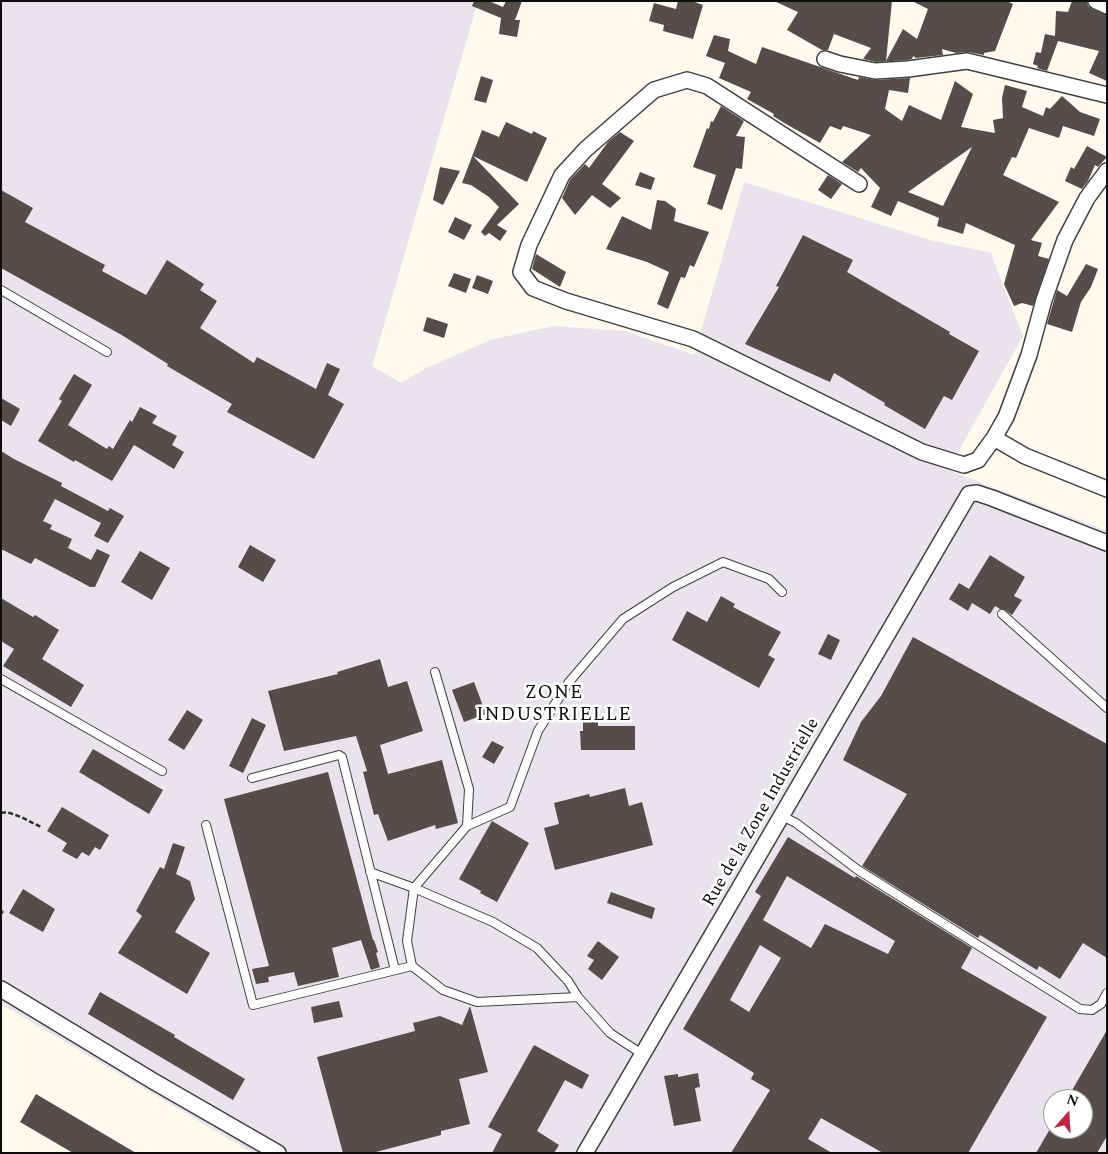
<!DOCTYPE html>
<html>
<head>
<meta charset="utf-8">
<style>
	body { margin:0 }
	#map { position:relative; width:1108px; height:1154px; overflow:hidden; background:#fff9ee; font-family:Spectral,serif }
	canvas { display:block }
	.frame { position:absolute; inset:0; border:2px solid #0d0d0d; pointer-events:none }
	.north { position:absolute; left:1043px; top:1089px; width:50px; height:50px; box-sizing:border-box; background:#fff; border:1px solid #9e9e9e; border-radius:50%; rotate:19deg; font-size:14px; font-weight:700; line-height:20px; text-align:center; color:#0d0d0d }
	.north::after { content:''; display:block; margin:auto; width:18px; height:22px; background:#bc2742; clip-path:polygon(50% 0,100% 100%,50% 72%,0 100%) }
</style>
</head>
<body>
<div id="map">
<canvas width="1108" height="1154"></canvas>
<div class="frame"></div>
<div class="north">N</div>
</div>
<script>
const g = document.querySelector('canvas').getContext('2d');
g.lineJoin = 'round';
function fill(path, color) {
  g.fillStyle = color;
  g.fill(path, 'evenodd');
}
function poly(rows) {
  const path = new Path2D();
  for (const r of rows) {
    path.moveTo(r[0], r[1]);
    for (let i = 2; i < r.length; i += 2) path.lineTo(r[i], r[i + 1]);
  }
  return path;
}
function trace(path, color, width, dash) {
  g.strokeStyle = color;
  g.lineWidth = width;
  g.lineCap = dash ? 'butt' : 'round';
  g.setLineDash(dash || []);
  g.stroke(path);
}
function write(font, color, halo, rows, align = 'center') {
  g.font = font + ' Spectral,serif';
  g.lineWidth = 5;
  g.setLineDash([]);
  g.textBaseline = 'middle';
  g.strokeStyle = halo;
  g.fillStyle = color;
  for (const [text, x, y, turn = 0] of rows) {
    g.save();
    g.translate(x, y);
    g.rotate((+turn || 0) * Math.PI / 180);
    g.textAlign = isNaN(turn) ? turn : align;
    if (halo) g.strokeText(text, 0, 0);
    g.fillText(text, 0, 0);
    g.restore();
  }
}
fill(poly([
	[1,1,478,1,372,366,401,383,426,368,490,340,554,326,625,331,694,355,744,182,930,240,993,253,991,254,1022,334,1024,334,948,470,1107,531,1107,1153,253,1153,1,1004],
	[1053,1099,1083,1099,1083,1129,1053,1129]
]), '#eae2ec');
fill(poly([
	[474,1,489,1,503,7,506,1,522,1,515,20,520,20,517,37,499,34,501,18,472,6],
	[678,1,692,1,703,5,693,39,663,31,664,25,649,21,654,3,676,9],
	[774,1,892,1,886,61,903,29,917,39,928,9,912,1,1007,1,1013,4,995,51,984,53,984,55,969,52,956,53,942,49,943,55,916,58,913,56,912,59,907,60,876,62,863,59,871,48,834,34,828,50,822,50,787,30,798,12],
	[1072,1,1087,1,1088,6,1092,9,1107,15,1107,81,1089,73,1099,51,1058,41,1047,71,1037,68,1038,66,1033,64,1036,52,1041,53,1045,34,1055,36,1056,11,1068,12],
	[714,35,730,39,728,51,756,64,762,47,858,80,859,77,875,80,910,78,908,93,889,90,885,109,902,121,909,105,941,120,955,81,973,94,961,127,995,133,993,120,1003,118,1002,98,1005,85,1027,91,1022,107,1043,116,1046,107,1050,109,1062,96,1080,112,1100,119,1094,136,1063,126,1059,138,1029,128,1016,158,1012,157,1003,175,1059,202,1031,240,1042,243,1038,256,1049,259,1033,306,1022,303,1014,306,1004,284,1015,245,966,223,963,234,937,226,939,218,898,201,891,216,871,207,880,188,861,168,858,172,842,162,871,135,843,126,841,130,830,126,820,143,786,124,773,116,774,114,747,99,751,92,719,78,725,63,706,56],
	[972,147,943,206,908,192],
	[481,76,493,80,486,103,474,100],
	[721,106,744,121,736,136,745,137,742,169,736,168,722,210,707,204,716,175,693,167,707,128,709,129,711,121,713,122],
	[506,122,532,134,533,131,547,138,527,182,473,156,519,204,497,225,507,231,500,241,489,233,485,236,481,232,499,207,489,197,471,185,462,183,482,130,499,137],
	[620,132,634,141,602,184,621,198,610,208,592,195,575,215,562,198,570,180,585,164,589,168,608,142],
	[1087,146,1107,157,1098,167,1095,165,1088,181,1082,189,1065,181,1071,167,1074,169],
	[440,167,460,171,443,205,433,200],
	[640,172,655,178,651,190,635,185],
	[828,175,842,184,831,199,818,190],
	[1,190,33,208,25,222,105,265,102,271,146,295,167,260,204,284,200,290,217,301,200,328,254,363,257,357,316,389,327,363,340,369,328,395,344,404,314,459,227,412,232,404,167,366,168,364,120,334,1,268],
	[657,200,665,201,676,209,674,221,709,232,694,267,690,265,685,278,681,277,668,309,657,304,669,272,647,262,606,249,622,216,651,230],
	[455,217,472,225,464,240,448,232],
	[803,235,853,260,847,272,950,332,949,334,979,351,952,400,944,396,925,429,884,405,885,403,834,373,830,382,745,344,779,287,776,286],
	[536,254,566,272,560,287,532,269],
	[1086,264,1098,269,1091,287,1081,302,1072,332,1047,324,1057,290,1067,296],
	[454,273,471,279,466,293,448,286],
	[477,275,493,281,488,294,472,288],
	[427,317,448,324,444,338,423,331],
	[74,374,92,385,68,425,107,449,109,446,113,449,130,420,132,422,140,407,157,416,152,423,177,436,172,445,184,452,174,469,134,445,112,481,75,460,74,462,38,441,62,401,59,399],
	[1,398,20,409,11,426,1,420],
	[1,451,14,459,62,483,61,486,108,511,110,508,124,516,108,543,94,536,101,523,55,499,43,521,52,525,50,529,72,539,68,548,91,560,97,549,110,555,95,587,90,587,81,582,35,558,31,564,1,549],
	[250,545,276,560,263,582,238,567],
	[140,551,170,568,152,600,121,582],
	[990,555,1025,577,1014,596,1022,600,1012,615,1005,610,1000,609,995,606,990,614,972,603,968,611,949,599,959,583,969,589],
	[721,596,735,604,733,607,781,632,768,655,775,659,759,688,672,640,687,611,707,622],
	[1,598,33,617,35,615,59,630,42,659,84,685,71,707,3,666,14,649,1,641],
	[828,634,840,640,831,660,818,654],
	[913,637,1107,744,1107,958,1083,943,1060,979,1039,966,1037,970,980,935,978,938,862,866,907,794,843,760,861,722,881,696],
	[380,659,388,687,407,681,423,731,380,745,388,774,442,760,458,823,436,829,435,825,388,841,378,814,374,815,363,772,367,771,356,736,284,751,268,691,338,674,337,672],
	[474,682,486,714,464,722,452,690],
	[187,710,203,720,184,750,168,740],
	[252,718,266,725,243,773,229,766],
	[583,721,598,721,598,726,635,726,635,750,581,750,580,731,583,731],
	[492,741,504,747,494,764,482,757],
	[93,749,163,790,149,814,79,772],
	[328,772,373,940,374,940,378,952,376,953,380,967,371,970,361,940,332,948,339,977,298,986,294,972,268,977,269,982,256,984,252,969,269,966,224,799],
	[625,788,629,806,642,802,653,845,555,870,544,828,559,824,554,803,589,794,590,797],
	[62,807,109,835,100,850,95,847,89,856,82,852,77,859,62,851,67,843,47,831],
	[492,821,529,843,497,902,480,893,481,891,459,879],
	[788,837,855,878,856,876,972,948,961,968,1047,1017,968,1153,883,1153,821,1118,808,1139,832,1153,731,1153,770,1090,751,1079,754,1073,683,1029,761,896,755,892],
	[787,876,895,941,888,954,825,924,811,948,763,920],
	[760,945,781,958,749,1012,730,1000],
	[173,843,185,847,176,874,190,881,195,899,175,932,210,953,187,994,118,953,142,916,136,911,160,867,164,869],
	[23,889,55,909,43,932,9,913],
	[611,892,655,908,652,919,607,903],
	[598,941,619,957,602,980,588,969,594,960,587,956],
	[100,992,175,1035,174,1037,245,1079,233,1100,88,1014],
	[339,1001,343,1017,314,1023,311,1007],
	[470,1006,488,1072,459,1079,470,1124,441,1131,441,1135,372,1153,343,1153,317,1057,415,1031,413,1023,440,1016,462,1025],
	[1107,1030,1107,1136,1097,1153,1036,1153,1050,1129,1083,1129,1083,1099,1067,1099],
	[534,1045,589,1075,582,1089,565,1080,537,1131,559,1145,554,1153,492,1153,502,1134,488,1127],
	[698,1073,700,1087,695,1088,701,1121,674,1126,664,1076,678,1074,678,1077],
	[36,1094,136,1153,73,1153,20,1122]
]), '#564d4a');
const service = poly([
	[1,290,107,352],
	[1002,614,1107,708],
	[435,672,469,789,467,826,414,888,407,941,412,966,443,990,477,1002,578,997],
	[1,679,162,771],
	[252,778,339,755,342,757,395,970],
	[782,816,796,823,858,870,1080,1009,1092,1010,1101,1004,1107,993],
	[206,825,253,1005,412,966],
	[467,826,510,807,538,731,569,682,623,619,673,587,723,562,769,579,782,592],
	[370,872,414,888,493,922,537,948,568,981,578,997,610,1033,642,1054]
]);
const minor = poly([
	[1096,1,1107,6],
	[825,59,840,64,875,71,908,69,967,61,1107,95],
	[859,184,707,86,687,80,654,90,586,149,562,175,529,245,521,272,533,288,566,301,693,339,922,452,964,465,978,460,994,438,1006,417,1029,355,1044,300,1065,240,1087,198,1107,171],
	[994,438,1025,456,1107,489],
	[1,989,153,1081,278,1153],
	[585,1153,969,494,977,493,992,498,1107,543]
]);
trace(service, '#404040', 10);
trace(minor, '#404040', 18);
trace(poly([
	[1,813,7,812,21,817,41,827],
	[1,911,3,913]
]), '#2f2f2f', 2.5, [5, 2.5]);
trace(service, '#fff', 8);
trace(minor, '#fff', 15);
write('18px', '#0d0d0d', '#fff', [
	["Rue de la Zone Industrielle",762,813,-60]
]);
g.letterSpacing = '1px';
write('19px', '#0d0d0d', '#fff', [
	["ZONE",554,694],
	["INDUSTRIELLE",554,716]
]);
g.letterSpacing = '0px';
</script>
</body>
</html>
